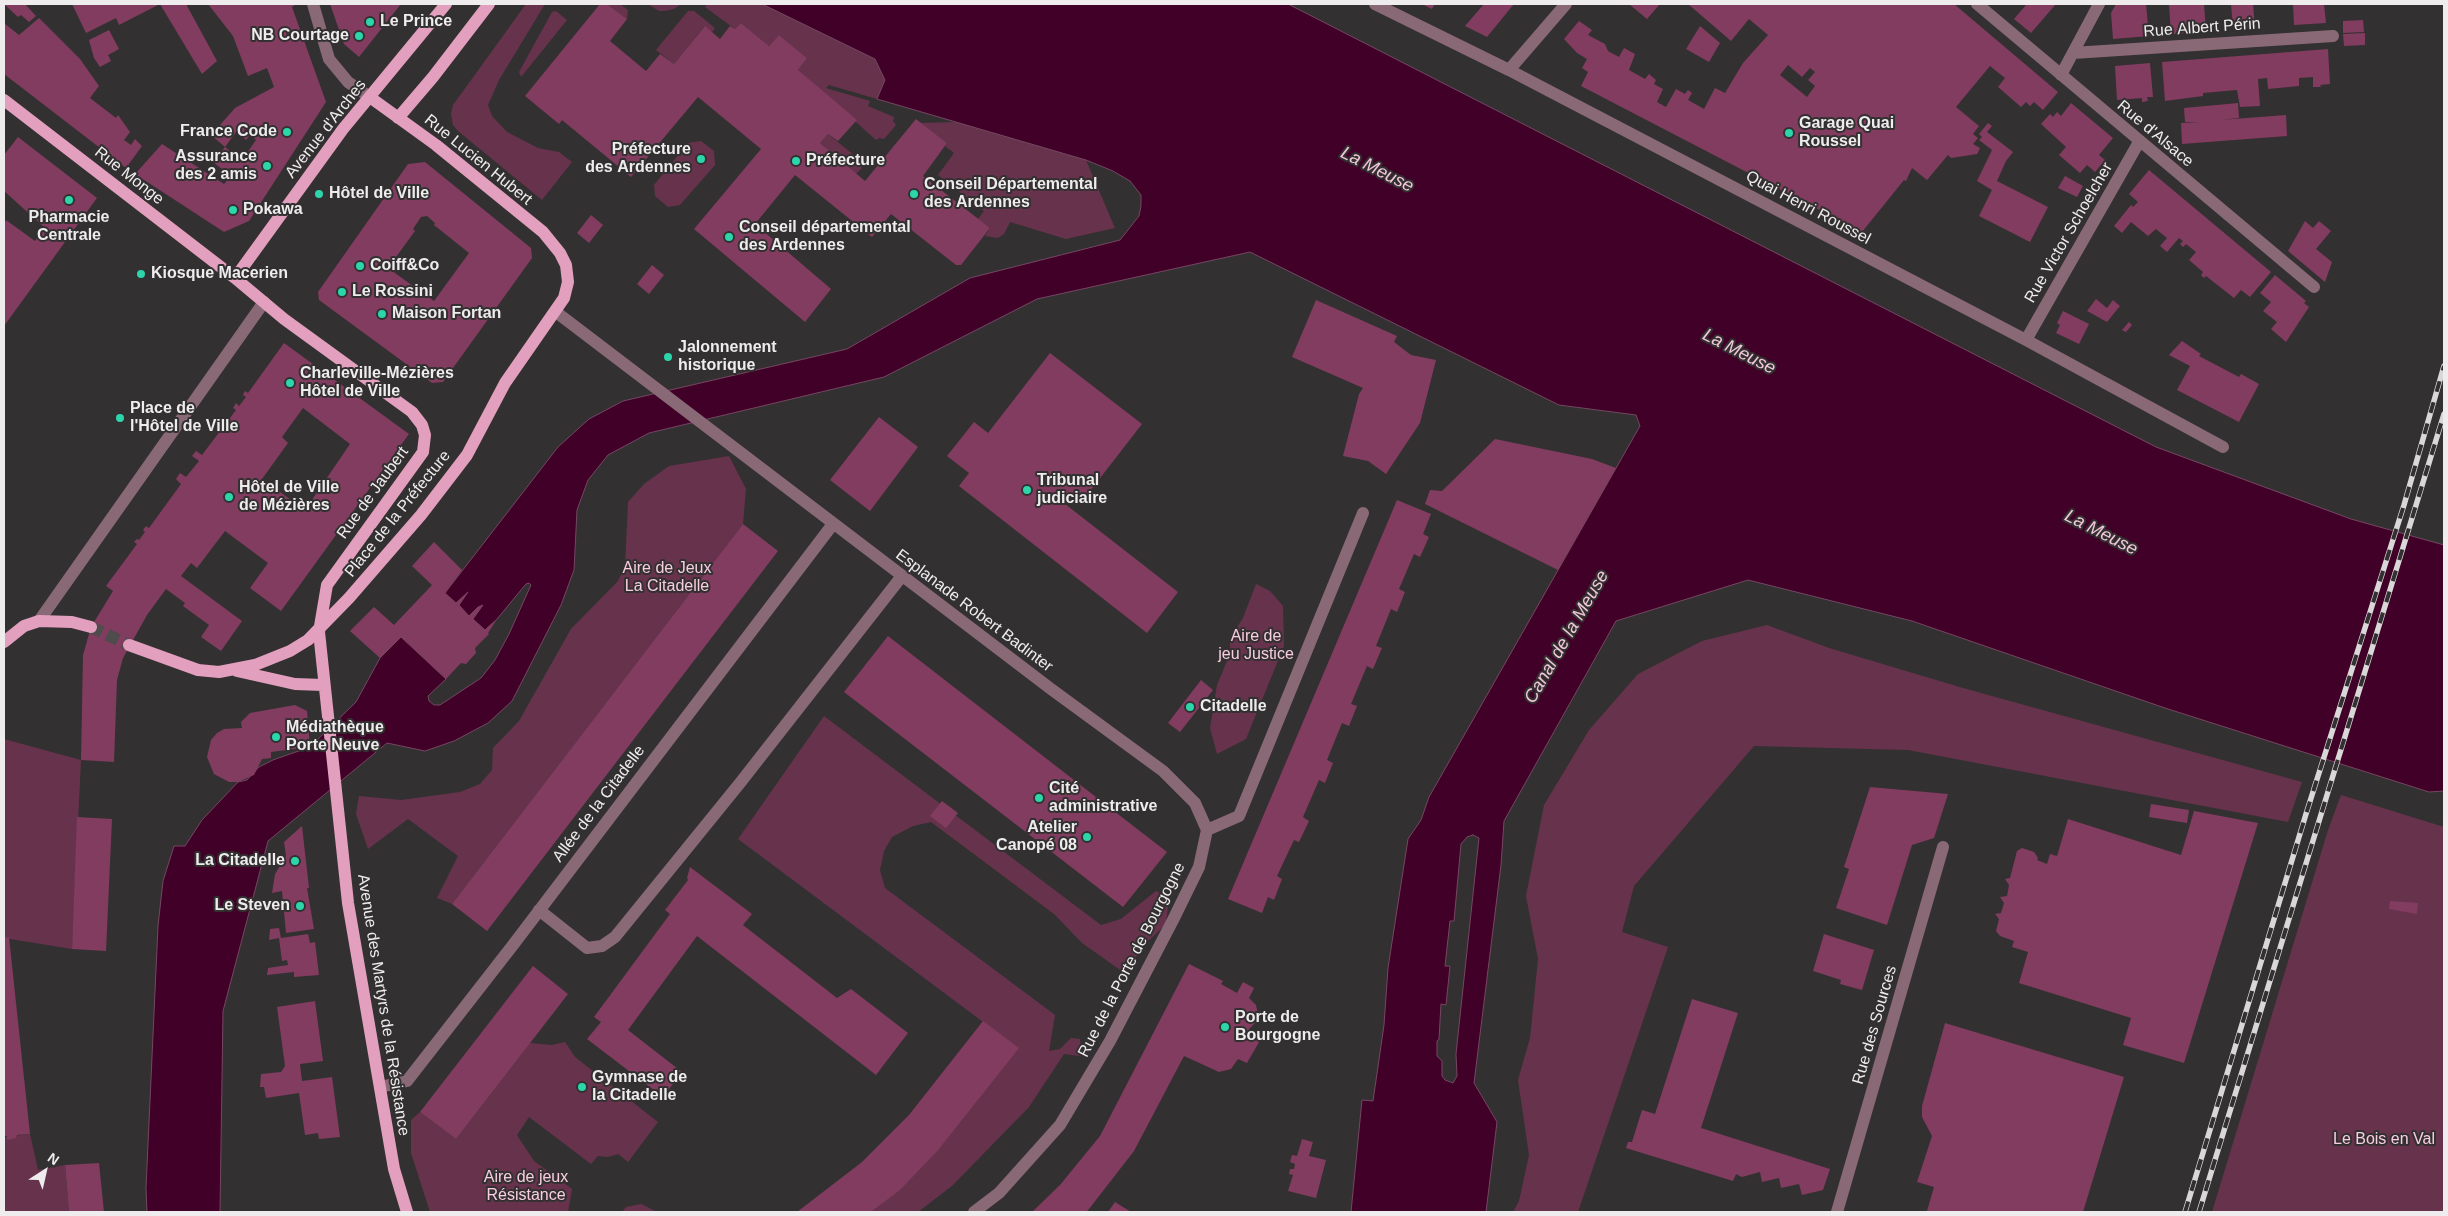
<!DOCTYPE html>
<html>
<head>
<meta charset="utf-8">
<style>
	body { margin:0 }
	#map { position:relative; width:2448px; height:1216px; overflow:hidden; background:#333031; font-family:Helvetica,sans-serif }
	canvas { display:block }
	.frame { position:absolute; inset:0; border:5px solid #eeeced; pointer-events:none }
	.north { position:absolute; left:20px; top:1146px; width:50px; height:50px; -webkit-text-stroke:4px #333031; paint-order:stroke; rotate:35deg; font-size:14px; font-weight:700; line-height:20px; text-align:center; color:#eeeced }
	.north::after { content:''; display:block; margin:auto; width:18px; height:22px; background:#eeeced; clip-path:polygon(50% 0,100% 100%,50% 72%,0 100%) }
</style>
</head>
<body>
<div id="map">
<canvas width="2448" height="1216"></canvas>
<div class="frame"></div>
<div class="north">N</div>
</div>
<script>
const g = document.querySelector('canvas').getContext('2d');
g.lineJoin = 'round';
function fill(path, color) {
  g.fillStyle = color;
  g.fill(path, 'evenodd');
}
function poly(rows) {
  const path = new Path2D();
  for (const r of rows) {
    path.moveTo(r[0], r[1]);
    for (let i = 2; i < r.length; i += 2) path.lineTo(r[i], r[i + 1]);
  }
  return path;
}
function trace(path, color, width, dash) {
  g.strokeStyle = color;
  g.lineWidth = width;
  g.lineCap = dash ? 'butt' : 'round';
  g.setLineDash(dash || []);
  g.stroke(path);
}
function write(font, color, halo, rows, align = 'center') {
  g.font = font + ' Helvetica,sans-serif';
  g.lineWidth = 4;
  g.setLineDash([]);
  g.textBaseline = 'middle';
  g.strokeStyle = halo;
  g.fillStyle = color;
  for (const [text, x, y, turn = 0] of rows) {
    g.save();
    g.translate(x, y);
    g.rotate((+turn || 0) * Math.PI / 180);
    g.textAlign = isNaN(turn) ? turn : align;
    if (halo) g.strokeText(text, 0, 0);
    g.fillText(text, 0, 0);
    g.restore();
  }
}
fill(poly([
	[526,4,545,4,499,80,488,105,492,116,507,132,538,148,559,152,572,162,542,200,458,131,453,125,451,114,453,105],
	[607,4,620,4,628,10,627,19],
	[648,4,681,4,674,9,664,11,659,11],
	[707,4,762,4,875,59,885,80,877,99,829,85,826,88,870,101,868,106,894,117,893,121,896,125,884,139,879,138,876,140,798,70,807,58,779,35,769,46,741,23,735,29,705,7],
	[556,11,567,20,521,77,519,72,552,12],
	[688,11,694,11,715,28,712,32,704,27,674,64,656,50],
	[957,122,1086,160,1115,228,1066,239,1010,222,1004,234,998,238,985,236,990,228,978,219,984,211,938,175,954,153,945,146,947,143,921,123],
	[828,134,860,160,859,165,862,168,856,174,820,143],
	[701,141,714,151,715,165,680,205,668,207,655,196,654,185,688,143],
	[729,456,746,489,743,524,452,904,437,898,458,856,408,819,368,849,356,814,359,796,401,800,460,792,480,784,492,770,493,748,519,721,571,629,618,581,625,566,628,502,644,484,669,466],
	[1256,584,1270,591,1283,606,1284,646,1246,739,1217,754,1210,728,1217,685,1230,654,1230,638,1243,618],
	[1767,625,1829,648,1963,688,2302,782,2288,822,1908,750,1754,746,1634,886,1622,932,1668,947,1578,1212,1513,1212,1519,1201,1529,1155,1518,1080,1530,1038,1538,959,1526,896,1544,805,1589,730,1638,674,1702,641],
	[824,716,1101,925,1121,919,1156,891,1169,897,1166,924,1142,947,1126,974,1082,943,1054,914,931,822,913,826,892,837,884,851,880,870,885,888,1055,1015,1049,1051,1060,1049,1071,1038,1080,1039,1081,1053,1079,1056,1064,1054,1029,1107,953,1185,918,1212,871,1212,899,1191,1018,1048,738,839],
	[4,739,81,760,72,949,4,938],
	[2341,795,2444,827,2444,1212,2212,1212,2328,830],
	[565,1042,575,1057,658,1122,628,1162,618,1154,608,1157,598,1156,591,1164,529,1117,517,1135,534,1161,572,1189,568,1212,430,1212,411,1153,411,1120,420,1112,456,1139,530,1043,552,1045],
	[30,1134,38,1170,65,1165,69,1212,4,1212,4,1137],
	[641,1204,657,1212,622,1212,626,1207]
]), '#67334c');
const water = poly([
	[762,4,1288,4,2156,447,2351,519,2444,545,2444,791,2429,792,2165,708,1912,621,1748,580,1616,621,1504,821,1501,865,1474,1083,1497,1122,1486,1212,1351,1212,1362,1100,1373,1101,1384,1025,1388,968,1408,839,1421,820,1429,797,1640,426,1636,415,1559,405,1250,252,1037,299,884,377,649,433,608,455,588,480,577,510,574,570,561,605,512,701,488,723,454,741,425,751,387,743,268,841,223,1011,220,1212,147,1212,146,1188,158,926,163,881,174,846,185,846,202,820,238,782,247,780,259,767,273,760,310,747,356,702,380,658,401,637,446,679,428,696,429,701,434,705,440,705,481,678,495,660,509,634,531,585,529,583,526,584,497,619,485,630,473,619,483,605,478,607,469,616,459,605,468,592,456,603,445,593,558,447,589,419,623,401,847,349,970,278,1120,240,1139,216,1141,206,1141,195,1130,181,1113,171,1086,160,877,99,885,80,875,59,762,4],
	[1473,835,1479,838,1456,1054,1457,1076,1453,1083,1445,1080,1442,1076,1442,1061,1437,1056,1437,1041,1439,1039,1441,1004,1446,1005,1450,966,1445,966,1450,921,1454,921,1461,844,1467,837,1473,835]
]);
fill(water, '#410027');
trace(water, '#754762', 1);
fill(poly([
	[4,4,25,4,36,16,29,22,21,15,18,17],
	[72,4,186,4,217,61,202,74,160,4,119,25,116,18,86,33],
	[208,4,296,4,292,7,326,102,249,221,224,232,135,174,162,144,224,184,231,176,213,162,225,147,242,160,256,140,250,135,246,140,236,132,225,147,211,135,235,108,274,87,267,68,248,76,233,36],
	[330,4,401,4,359,57,344,44],
	[600,4,607,4,627,19,610,41,646,71,660,54,674,64,705,26,720,39,730,26,735,29,741,23,769,46,779,35,807,58,798,70,857,120,838,141,828,134,820,143,865,181,916,119,947,143,923,176,990,228,961,265,956,265,891,214,872,237,795,175,755,224,831,289,805,322,694,229,761,149,698,97,631,177,562,120,559,124,525,96],
	[1422,4,1435,4,1432,9],
	[1484,4,1514,4,1487,37,1465,26],
	[1629,4,1660,4,1647,19],
	[1688,4,1954,4,2058,92,2043,110,2034,102,2030,106,2026,102,2021,107,1998,87,2005,78,1990,66,1956,107,1979,126,1973,134,1978,138,1973,144,1980,148,1977,154,1951,158,1948,155,1927,180,1912,168,1906,181,1904,180,1862,232,1581,86,1588,72,1582,68,1587,59,1577,53,1564,39,1579,21,1592,30,1588,35,1605,44,1608,51,1619,57,1624,48,1635,54,1629,70,1645,79,1649,74,1656,80,1654,84,1663,89,1657,102,1666,107,1676,89,1685,94,1688,90,1692,93,1688,100,1704,109,1715,88,1725,93,1743,63,1768,35,1749,19,1731,41],
	[1788,65,1802,77,1810,68,1815,72,1808,80,1815,86,1807,97,1780,75],
	[2025,4,2056,4,2031,33,2014,19,2026,5],
	[2116,4,2146,4,2149,36,2113,39,2111,13],
	[2169,4,2204,4,2206,32,2171,34],
	[2231,4,2253,4,2255,28,2233,29],
	[2293,4,2324,4,2326,23,2294,25],
	[39,18,80,59,99,86,90,98,116,118,118,115,130,132,124,140,131,145,135,139,142,146,126,168,4,74,4,23,19,35],
	[2363,20,2364,32,2343,33,2343,21],
	[1700,26,1720,43,1709,62,1686,49],
	[109,30,119,49,108,55,111,61,100,67,94,58,89,40],
	[2365,33,2365,45,2344,46,2343,34],
	[2328,49,2330,84,2320,85,2321,87,2313,87,2313,77,2299,78,2299,86,2268,89,2267,78,2258,79,2260,106,2240,107,2237,90,2203,93,2203,96,2165,101,2162,62],
	[2150,63,2153,97,2147,97,2148,101,2142,102,2142,98,2117,100,2115,66],
	[2071,103,2113,138,2099,155,2105,160,2095,172,2087,165,2080,173,2059,155,2066,147,2041,124,2050,114,2053,117,2057,112,2061,116],
	[2238,103,2239,118,2220,120,2286,115,2287,136,2182,144,2181,123,2200,122,2185,122,2184,108],
	[1988,123,1992,126,1987,132,2013,152,2006,161,1997,181,2048,207,2030,242,1979,216,1992,190,1977,181,1992,150,1979,140,1982,137,1979,134],
	[18,137,97,198,4,326,4,224,6,220,35,241,45,228,4,191,4,155],
	[425,162,531,248,532,258,443,382,432,383,319,300,318,292,408,164],
	[427,216,435,223,434,225,469,253,434,301,388,268,415,231,413,229,421,217],
	[2149,170,2271,272,2250,297,2241,290,2234,298,2206,276,2204,278,2201,275,2203,272,2189,260,2196,252,2186,244,2183,247,2180,244,2183,241,2179,238,2167,252,2160,246,2167,238,2156,229,2148,236,2131,222,2122,233,2114,226,2131,205,2133,207,2138,202,2129,194],
	[2065,176,2083,186,2077,197,2058,188],
	[591,215,603,225,589,243,577,233],
	[2305,221,2313,228,2319,221,2331,231,2316,249,2332,262,2325,282,2288,251],
	[652,265,664,275,649,294,637,284],
	[2275,275,2306,301,2304,303,2309,307,2286,342,2271,329,2277,322,2263,311,2271,302,2260,293],
	[2096,299,2107,308,2113,300,2120,306,2107,322,2087,311],
	[1316,300,1397,336,1394,342,1411,355,1436,360,1420,423,1386,474,1368,461,1343,456,1359,394,1363,388,1292,357],
	[2063,311,2089,324,2079,344,2056,333,2060,325,2057,323],
	[2129,322,2132,325,2126,332,2122,330],
	[2182,341,2201,354,2199,356,2239,377,2241,374,2259,384,2239,422,2177,390,2190,366,2169,355],
	[284,343,409,434,281,611,250,588,268,563,225,531,197,568,191,563,181,576,242,621,221,651,201,637,209,625,183,606,185,603,166,589,147,615,123,658,117,680,114,762,81,760,83,655,91,627,113,591,106,586,137,544,134,542,137,539,139,540,145,532,143,530,146,526,149,528,181,484,176,479,180,473,186,477,199,461,192,456,196,451,202,455,236,410,233,408,236,403,239,406,246,397,243,395,245,391,248,393],
	[303,408,350,444,305,510,262,479,288,443,282,437],
	[1050,353,1142,424,1080,504,1065,493,1060,500,1178,592,1147,633,959,486,969,473,947,456,974,422,988,433],
	[879,417,918,447,870,511,830,480],
	[1495,439,1592,459,1616,468,1558,570,1425,504,1430,490,1442,491],
	[1397,500,1431,514,1423,534,1429,537,1420,557,1414,554,1399,589,1405,592,1397,612,1391,609,1376,646,1382,648,1373,669,1367,666,1351,704,1357,706,1349,726,1342,723,1327,760,1333,763,1325,783,1319,780,1303,817,1309,821,1299,842,1294,840,1277,876,1282,879,1274,900,1268,897,1262,913,1228,899],
	[743,524,778,551,487,931,452,904],
	[434,542,462,570,445,593,456,603,469,591,459,605,469,616,478,607,483,605,473,619,485,630,497,619,488,633,489,634,475,648,476,653,466,664,461,663,446,679,401,637,380,658,350,631,374,607,394,625,432,585,412,566],
	[888,636,1167,852,1123,907,844,692],
	[1201,680,1213,690,1180,732,1168,723],
	[295,705,307,711,310,747,271,752,271,758,262,759,254,775,238,782,229,782,214,774,207,757,211,740,217,733,224,729,242,728,241,722,250,713],
	[1870,787,1948,794,1934,838,1912,845,1887,925,1836,908,1849,869,1844,867],
	[942,801,958,813,946,828,930,816],
	[2151,804,2189,810,2187,823,2149,817],
	[2194,811,2258,823,2184,1063,2123,1045,2131,1018,2019,983,2028,952,2012,947,2014,941,2000,936,1996,931,1999,919,1995,914,2001,913,2004,903,2000,897,2007,896,2009,885,2005,879,2010,878,2017,851,2022,848,2034,852,2038,858,2037,860,2047,864,2050,854,2057,856,2068,819,2181,855],
	[77,817,112,819,106,951,72,949],
	[302,826,309,888,307,888,314,929,286,933,282,891,272,893,275,874,286,856,284,842],
	[690,867,752,914,743,925,837,998,851,989,908,1033,876,1075,697,936,628,1030,682,1072,663,1097,587,1039,601,1022,594,1017,670,914,665,910,688,880,687,878],
	[2390,901,2418,903,2417,914,2389,909],
	[279,928,281,938,308,934,310,943,315,942,319,975,294,977,294,972,267,975,268,968,288,965,287,960,282,961,279,938,269,940,270,929],
	[1824,934,1874,950,1862,990,1840,984,1841,980,1813,971],
	[9,937,30,1134,17,1135,16,1138,7,1140,7,1136,4,1136,4,938],
	[1189,964,1223,981,1221,984,1237,993,1243,982,1254,988,1249,998,1256,1005,1258,1014,1257,1021,1249,1029,1262,1037,1247,1063,1238,1059,1231,1069,1219,1072,1184,1056,1134,1151,1089,1209,1086,1212,1032,1212,1060,1185,1100,1136],
	[533,966,568,994,456,1139,420,1112],
	[1692,999,1738,1013,1701,1128,1830,1169,1823,1190,1802,1195,1799,1184,1781,1188,1779,1178,1762,1182,1760,1172,1742,1177,1736,1174,1733,1181,1626,1148,1628,1142,1632,1142,1642,1110,1655,1114],
	[315,1001,323,1061,300,1064,302,1081,332,1077,340,1137,319,1139,318,1133,305,1135,299,1093,266,1098,264,1087,260,1087,261,1074,281,1072,285,1066,277,1007],
	[983,1021,1019,1048,938,1150,899,1191,871,1212,797,1212,862,1162,909,1115],
	[1945,1023,2124,1077,2083,1212,1927,1211,1934,1187,1917,1182,1932,1136,1922,1117,1922,1106],
	[1302,1139,1313,1142,1309,1156,1326,1160,1316,1198,1288,1191,1293,1175,1289,1174,1290,1169,1294,1169,1295,1164,1290,1162,1292,1155,1297,1156],
	[99,1163,104,1212,69,1212,65,1165],
	[1115,1202,1131,1212,1108,1212]
]), '#823c5f');
trace(poly([
	[91,627,129,645]
]), '#4f4c4d', 12, [12, 6]);
trace(poly([
	[313,4,329,59,348,82,371,98],
	[1375,4,1509,70,2026,340,2223,447],
	[1977,4,2314,287],
	[2073,53,2333,36],
	[1509,70,1566,4],
	[2061,75,2099,4],
	[556,312,1051,689,1163,771,1195,803,1207,830],
	[2026,340,2139,142],
	[39,621,264,302],
	[539,910,587,948,602,946,615,937,740,783,902,576],
	[380,1087,407,1081,513,945,833,524],
	[974,1212,999,1193,1060,1125,1110,1041,1173,920,1199,867,1207,830,1239,816,1363,513],
	[1837,1212,1943,847]
]), '#8a6977', 12);
trace(poly([
	[4,100,235,278,284,319,412,412,422,425,425,435,423,452,327,585,319,632,348,903,394,1169,407,1212],
	[398,118,433,77,489,4],
	[235,278,343,129,446,4],
	[4,642,24,626,39,621,72,622,91,627],
	[129,645,198,670,219,672,255,665,290,651,308,640,349,598,421,515,467,455,505,383,564,298,568,282,566,265,560,253,543,232,436,145,371,98],
	[237,671,295,684,323,685]
]), '#e39fbe', 12);
const rail = poly([
	[2185,1212,2306,814,2404,505,2444,366],
	[2199,1212,2444,414]
]);
trace(rail, '#d9d7d8', 5.5);
trace(rail, '#333031', 4, [11]);
for (const [x, y, r, color] of [
	[370,22,5,"#2dd5ab"],
	[359,36,5,"#2dd5ab"],
	[287,132,5,"#2dd5ab"],
	[1789,133,5,"#2dd5ab"],
	[701,159,5,"#2dd5ab"],
	[796,161,5,"#2dd5ab"],
	[267,166,5,"#2dd5ab"],
	[319,194,5,"#2dd5ab"],
	[914,194,5,"#2dd5ab"],
	[69,200,5,"#2dd5ab"],
	[233,210,5,"#2dd5ab"],
	[729,237,5,"#2dd5ab"],
	[360,266,5,"#2dd5ab"],
	[141,274,5,"#2dd5ab"],
	[342,292,5,"#2dd5ab"],
	[382,314,5,"#2dd5ab"],
	[668,357,5,"#2dd5ab"],
	[290,383,5,"#2dd5ab"],
	[120,418,5,"#2dd5ab"],
	[1027,490,5,"#2dd5ab"],
	[229,497,5,"#2dd5ab"],
	[1190,707,5,"#2dd5ab"],
	[276,737,5,"#2dd5ab"],
	[1039,798,5,"#2dd5ab"],
	[1087,837,5,"#2dd5ab"],
	[295,861,5,"#2dd5ab"],
	[300,906,5,"#2dd5ab"],
	[1225,1027,5,"#2dd5ab"],
	[582,1087,5,"#2dd5ab"]
]) {
  const dot = new Path2D();
  dot.arc(x, y, r, 0, 2 * Math.PI);
  g.fillStyle = color;
  g.fill(dot);
  trace(dot, '#333031', 2);
}
write('bold 16px', '#eeeced', '#333031', [
	["Le Prince",380,22],
	["NB Courtage",349,36,"right"],
	["Garage Quai",1799,124],
	["Roussel",1799,142],
	["France Code",277,132,"right"],
	["Préfecture",691,150,"right"],
	["des Ardennes",691,168,"right"],
	["Assurance",257,157,"right"],
	["des 2 amis",257,175,"right"],
	["Préfecture",806,161],
	["Conseil Départemental",924,185],
	["des Ardennes",924,203],
	["Hôtel de Ville",329,194],
	["Pokawa",243,210],
	["Pharmacie",69,218,"center"],
	["Centrale",69,236,"center"],
	["Conseil départemental",739,228],
	["des Ardennes",739,246],
	["Coiff&Co",370,266],
	["Kiosque Macerien",151,274],
	["Le Rossini",352,292],
	["Maison Fortan",392,314],
	["Jalonnement",678,348],
	["historique",678,366],
	["Charleville-Mézières",300,374],
	["Hôtel de Ville",300,392],
	["Place de",130,409],
	["l'Hôtel de Ville",130,427],
	["Tribunal",1037,481],
	["judiciaire",1037,499],
	["Hôtel de Ville",239,488],
	["de Mézières",239,506],
	["Citadelle",1200,707],
	["Médiathèque",286,728],
	["Porte Neuve",286,746],
	["Cité",1049,789],
	["administrative",1049,807],
	["Atelier",1077,828,"right"],
	["Canopé 08",1077,846,"right"],
	["La Citadelle",285,861,"right"],
	["Le Steven",290,906,"right"],
	["Porte de",1235,1018],
	["Bourgogne",1235,1036],
	["Gymnase de",592,1078],
	["la Citadelle",592,1096]
], 'left');
write('16px', '#eeeced', '#333031', [
	["Rue Albert Périn",2202,28,-4],
	["Avenue d'Arches",326,129,-52],
	["Rue d'Alsace",2155,134,40],
	["Rue Lucien Hubert",478,160,39],
	["Rue Monge",129,176,38],
	["Quai Henri Roussel",1808,208,28],
	["Rue Victor Schoelcher",2069,233,-60],
	["Rue de Jaubert",373,493,-54],
	["Place de la Préfecture",398,514,-51],
	["Esplanade Robert Badinter",974,611,37],
	["Allée de la Citadelle",599,804,-53],
	["Rue de la Porte de Bourgogne",1132,960,-63],
	["Avenue des Martyrs de la Résistance",383,1005,81],
	["Rue des Sources",1875,1025,-74]
]);
write('16px', '#f9cde0', '#333031', [
	["Aire de Jeux",667,569],
	["La Citadelle",667,587],
	["Aire de",1256,637],
	["jeu Justice",1256,655],
	["Le Bois en Val",2384,1140],
	["Aire de jeux",526,1178],
	["Résistance",526,1196]
]);
write('italic 18px', '#f2c7d9', '#333031', [
	["La Meuse",1377,170,27],
	["La Meuse",1739,352,27],
	["La Meuse",2101,533,27],
	["Canal de la Meuse",1567,637,-60]
]);
</script>
</body>
</html>
